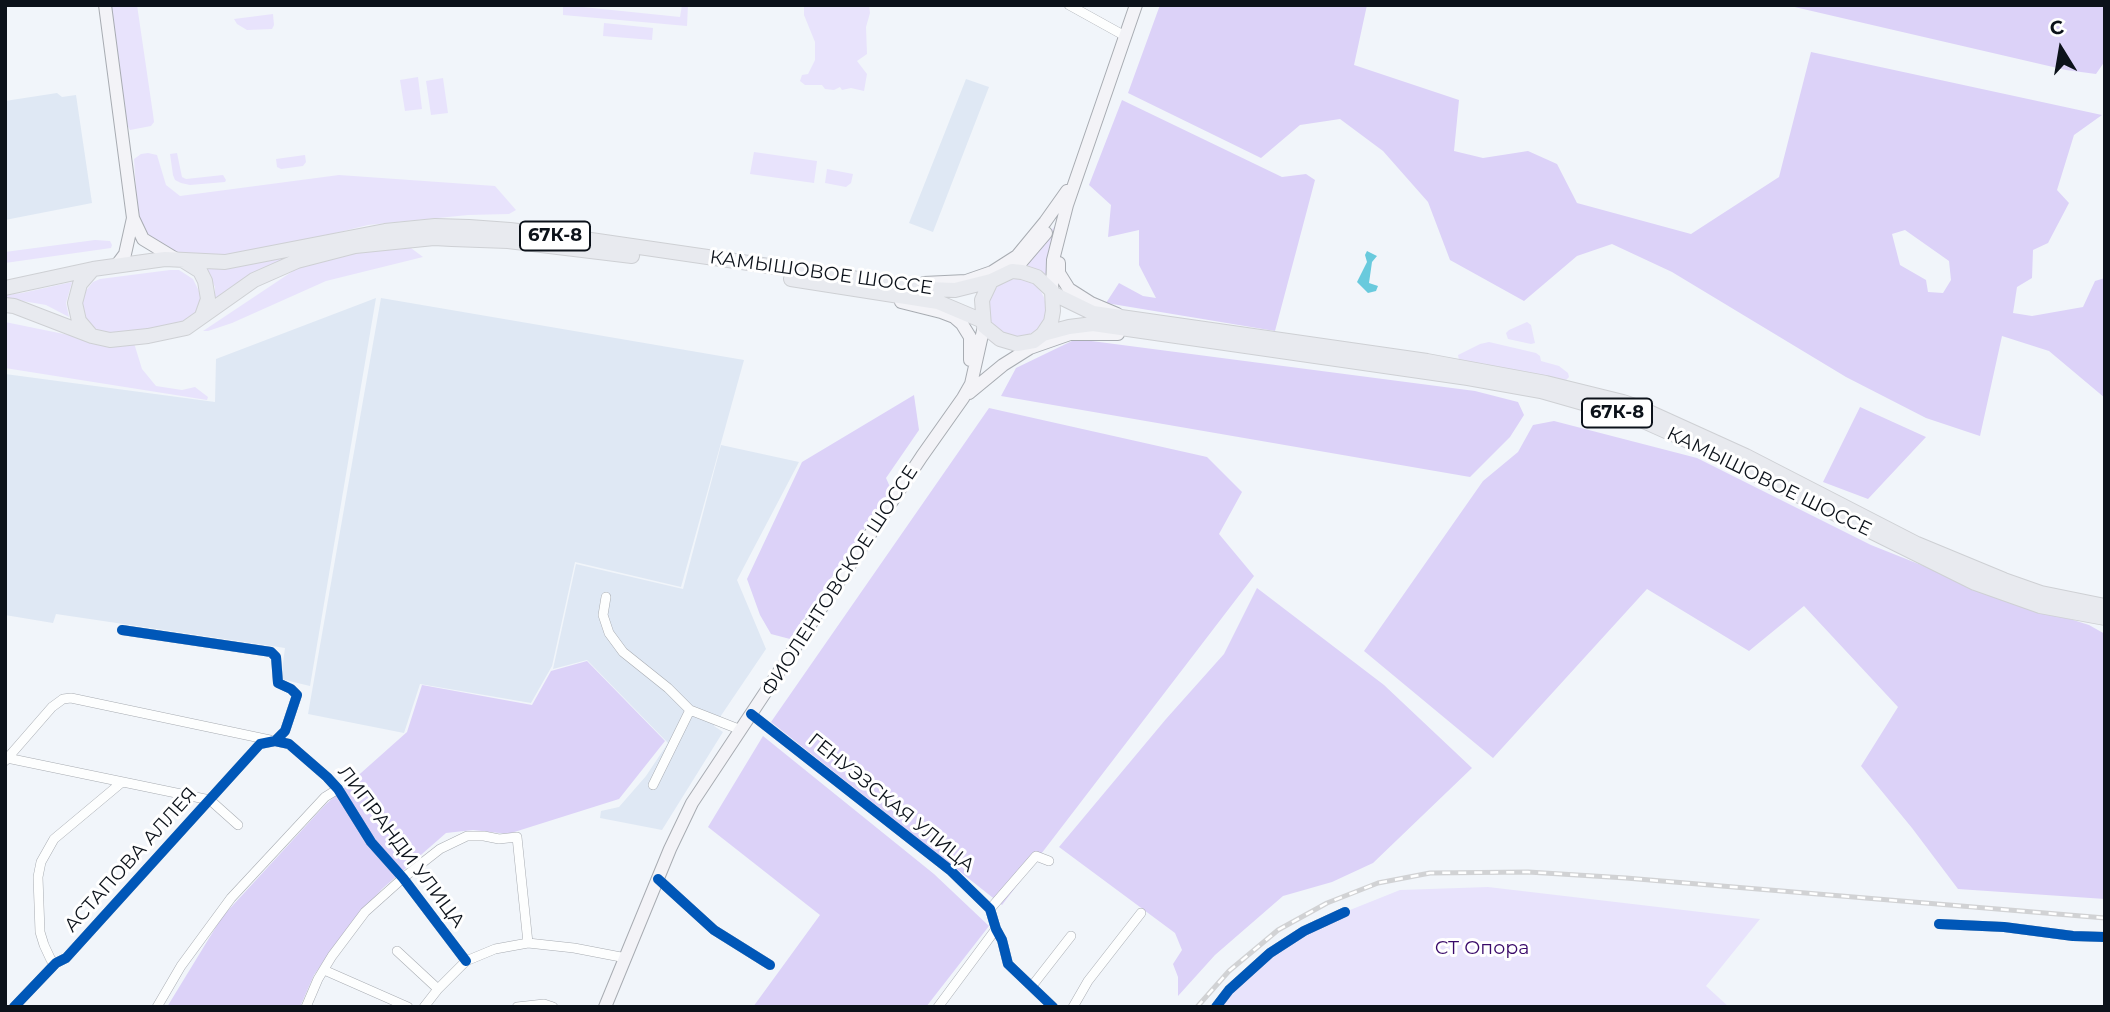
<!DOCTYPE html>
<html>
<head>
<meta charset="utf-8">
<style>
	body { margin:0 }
	#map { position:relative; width:2110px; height:1012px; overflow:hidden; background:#f1f5fa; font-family:Montserrat,sans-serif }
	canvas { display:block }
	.frame { position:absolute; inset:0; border:7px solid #0c121a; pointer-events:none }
	.north { position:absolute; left:2026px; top:14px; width:70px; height:70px; -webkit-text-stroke:5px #fff; paint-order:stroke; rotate:349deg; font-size:19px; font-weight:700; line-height:28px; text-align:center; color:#0c121a }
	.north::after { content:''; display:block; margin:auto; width:24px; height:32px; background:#0c121a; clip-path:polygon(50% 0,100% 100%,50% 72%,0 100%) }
</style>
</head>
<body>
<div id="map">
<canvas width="2110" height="1012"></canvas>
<div class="frame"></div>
<div class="north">С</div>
</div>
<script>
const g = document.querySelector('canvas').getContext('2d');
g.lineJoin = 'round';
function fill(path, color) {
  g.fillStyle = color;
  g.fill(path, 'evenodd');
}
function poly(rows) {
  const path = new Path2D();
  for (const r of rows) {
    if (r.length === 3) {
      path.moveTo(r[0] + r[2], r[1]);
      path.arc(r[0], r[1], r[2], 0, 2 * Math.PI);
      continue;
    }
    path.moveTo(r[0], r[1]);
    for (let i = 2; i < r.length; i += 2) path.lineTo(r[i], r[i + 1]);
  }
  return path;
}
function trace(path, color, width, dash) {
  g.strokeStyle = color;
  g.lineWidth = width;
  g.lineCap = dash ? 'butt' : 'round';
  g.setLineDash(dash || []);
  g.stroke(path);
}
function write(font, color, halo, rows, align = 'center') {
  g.font = font + ' Montserrat,sans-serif';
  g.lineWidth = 6;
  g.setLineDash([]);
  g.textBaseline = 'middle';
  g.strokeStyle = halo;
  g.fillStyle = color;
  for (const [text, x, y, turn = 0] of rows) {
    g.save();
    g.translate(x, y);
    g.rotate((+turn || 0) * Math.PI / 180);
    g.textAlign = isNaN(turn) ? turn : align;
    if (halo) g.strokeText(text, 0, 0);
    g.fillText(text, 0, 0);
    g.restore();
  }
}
fill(poly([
	[966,79,989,87,933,232,909,223],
	[57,93,62,97,76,95,92,203,5,220,5,101],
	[376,298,310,686,281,679,285,648,56,614,53,623,5,615,5,374,215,402,216,359],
	[381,298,744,360,681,587,575,562,552,666,531,703,420,684,404,733,308,714],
	[721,445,799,462,737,580,766,649,714,726,723,732,662,830,600,818,601,811,619,807,646,776,668,743,587,660,553,669,576,564,683,589]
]), '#dfe8f4');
fill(poly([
	[109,5,137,5,153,114,154,122,151,126,130,130,127,125],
	[563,5,680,17,682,5,688,5,687,26,563,15],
	[804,5,869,5,870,13,866,27,867,54,857,61,867,74,864,91,851,88,842,90,840,87,834,90,825,89,822,85,805,85,800,81,802,75,808,74,815,60,815,42,804,15],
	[273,14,274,25,272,29,247,30,237,24,234,19],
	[604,23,653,28,652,40,603,36],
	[418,77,422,109,405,111,400,80],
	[443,78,448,113,431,115,426,81],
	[754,152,817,161,814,183,750,174],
	[148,153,157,155,166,185,180,196,339,175,495,186,516,210,509,214,468,215,368,225,246,255,193,258,159,248,151,240,138,222,134,159,141,154],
	[177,153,182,177,186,179,223,175,226,180,225,182,190,185,181,183,175,180,173,175,170,154],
	[305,155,306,162,303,166,281,169,277,167,276,159],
	[827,169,853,174,851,183,846,187,825,183],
	[1058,222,1050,282,1022,267],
	[95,240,110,241,112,245,111,248,5,263,5,252],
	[407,245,423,257,326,281,232,323,208,331,203,331,299,267,343,253],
	[300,252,215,301,215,287,206,269,244,265],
	[170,270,179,270,193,279,200,293,200,302,194,317,181,326,114,334,99,332,87,323,81,309,83,294,93,282,100,279],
	[1017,308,29],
	[72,282,66,303,69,317,46,305,5,298,5,295,22,293],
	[5,322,103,342,134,343,142,369,156,386,182,390,195,387,208,397,207,400,5,368],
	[1527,322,1531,325,1535,343,1531,344,1508,339,1506,333,1509,330],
	[1489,342,1536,353,1540,356,1541,361,1559,366,1568,373,1569,377,1566,380,1459,360,1458,355,1480,344],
	[1488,887,1760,919,1706,986,1729,1007,1216,1007,1270,953,1345,912,1400,890]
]), '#e8e3fc');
fill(poly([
	[1160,5,1367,5,1354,65,1459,100,1454,151,1483,158,1528,151,1557,164,1577,203,1691,234,1779,177,1811,52,2102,115,2074,135,2057,190,2069,203,2048,243,2033,250,2032,278,2017,287,2013,313,2032,316,2083,307,2095,281,2105,278,2105,398,2049,351,2002,336,1980,436,1926,418,1846,377,1672,272,1612,244,1577,256,1524,301,1450,260,1428,202,1383,151,1340,119,1300,125,1261,158,1128,93],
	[1905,230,1949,261,1951,280,1943,293,1928,292,1926,280,1900,265,1892,234],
	[1786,5,2105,5,2105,61,2096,74,2066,70],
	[1122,100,1282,177,1306,174,1315,180,1275,331,1106,303,1119,283,1143,296,1156,298,1139,265,1139,230,1108,237,1111,205,1089,185],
	[1076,339,1475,391,1518,402,1524,415,1510,437,1470,477,1001,396,1016,368],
	[914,395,919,430,886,478,891,489,790,639,771,634,760,615,747,579,802,462],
	[1860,407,1926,437,1868,499,1823,482],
	[989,408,1207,457,1242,492,1219,534,1254,576,1002,905,771,722],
	[1554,421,1697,458,1871,545,2004,598,2089,625,2105,634,2105,899,1958,889,1912,828,1861,766,1898,707,1804,606,1749,651,1647,589,1493,758,1364,651,1483,481,1518,452,1533,425],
	[1257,588,1384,685,1472,768,1373,863,1332,882,1283,896,1215,955,1178,996,1178,977,1173,964,1182,950,1175,933,1059,847,1166,719,1224,654],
	[587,661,665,741,619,799,508,834,473,830,446,833,382,889,348,927,314,975,300,1007,167,1007,222,917,325,805,407,732,422,685,532,705,551,671],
	[763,736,934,874,989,926,926,1007,753,1007,820,915,708,827]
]), '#dcd2f8');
fill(poly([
	[1367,251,1377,256,1372,262,1369,283,1378,286,1376,291,1368,293,1357,282,1367,262,1365,255]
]), '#69cadd');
const street = poly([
	[1069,5,1125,36],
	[606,597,603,615,609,633,623,652,668,688,690,710,741,730],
	[122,630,271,652,276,657,278,683,291,689,297,695,285,731,275,741,289,744,327,777,338,789,371,842,403,878,466,961],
	[751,714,950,870,990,909,996,929,1002,940,1008,964,1053,1007],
	[7,758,210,800,238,825],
	[5,761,52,707,63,699,71,698,270,740],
	[653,785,690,710],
	[658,879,714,930,770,965],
	[990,909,1036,856,1049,861],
	[1939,924,2004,927,2073,936,2105,937],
	[397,951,438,989],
	[56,963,51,960,44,945,40,932,38,877,41,862,54,839,121,783],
	[324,970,408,1007],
	[1032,986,1071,936],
	[14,1007,56,963,66,958,260,744,275,741],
	[157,1007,181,966,231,898,325,797,338,789],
	[306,1007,318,979,332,956,365,912,403,878,440,849,467,836,484,836,499,839,517,837,528,943],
	[424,1007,438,989,466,961,495,949,528,943,574,948,626,958],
	[517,1007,544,1004,553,1007],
	[938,1007,996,929],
	[1073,1007,1088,981,1141,913],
	[1216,1007,1229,990,1270,953,1304,931,1345,912]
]);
const secondary = poly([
	[105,5,133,218,125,254,116,266],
	[133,218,143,239,176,259],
	[1059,263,1059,273,1069,289,1091,303,1117,314],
	[1017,267,1046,233],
	[924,283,966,281,992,272,1017,256,1045,222,1067,191],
	[1052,291,1053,260,1067,205,1136,5],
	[901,302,941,312,954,317,962,324,970,337,970,360],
	[969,393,1003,365,1030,348,1070,334,1118,334],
	[605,1007,670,849,692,803,922,456,963,398,971,384,984,326]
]);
const primary = poly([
	[184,261,200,271,205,281,208,299,202,316],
	[791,279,938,302,983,321],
	[5,288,93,269,165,259,225,262,385,231,435,226,469,227,510,230,591,240,927,289,955,290,991,281,1012,271,1022,272,1037,277,1052,291,1053,311,1051,322,1043,334,1034,341,1017,344,1000,339,984,326,982,300,991,281],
	[1052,293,1093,313,1427,361,1546,383,1623,402,1638,407,1746,456,1917,544,2004,580,2041,593,2105,606],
	[5,305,14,306,92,336,110,340,148,336,186,328,254,280,297,261,355,246,434,238,452,239,508,241,632,256],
	[90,334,79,321,75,303,80,284,93,269],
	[1043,334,1069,327,1093,324,1468,378,1541,391,1639,419,1697,445,1975,583,2040,606,2105,618]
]);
trace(street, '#a8acb2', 10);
trace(secondary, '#a8acb2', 14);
trace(primary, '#ced0d4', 16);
trace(street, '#fdfefe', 9);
trace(secondary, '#f3f3f7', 12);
trace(primary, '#e8eaef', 14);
const rail = poly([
	[1197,1007,1229,971,1278,930,1327,903,1378,883,1430,873,1528,872,1626,878,2105,918]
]);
trace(rail, '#d1d2d4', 5);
trace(rail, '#fff', 2.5, [8]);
trace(poly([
	[122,630,271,652,276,657,278,683,291,689,297,695,285,731,275,741,289,744,327,777,338,789,371,842,403,878,466,961],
	[751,714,950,870,990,909,996,929,1002,940,1008,964,1053,1007],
	[658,879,714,930,770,965],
	[1939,924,2004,927,2073,936,2105,937],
	[14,1007,56,963,66,958,260,744,275,741],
	[1216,1007,1229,990,1270,953,1304,931,1345,912]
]), '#0057b8', 10);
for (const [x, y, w] of [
	[555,236,70],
	[1617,413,70]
]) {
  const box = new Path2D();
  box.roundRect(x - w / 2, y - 14.5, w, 29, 5);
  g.fillStyle = '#fff';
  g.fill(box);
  trace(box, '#0c121a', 2);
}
write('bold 18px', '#0c121a', null, [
	["67К-8",555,236],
	["67К-8",1617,413]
]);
write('19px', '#0c121a', '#fff', [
	["КАМЫШОВОЕ ШОССЕ",821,273,8],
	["КАМЫШОВОЕ ШОССЕ",1769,482,26],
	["ФИОЛЕНТОВСКОЕ ШОССЕ",840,581,-57],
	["ГЕНУЭЗСКАЯ УЛИЦА",891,803,39],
	["ЛИПРАНДИ УЛИЦА",401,847,53],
	["АСТАПОВА АЛЛЕЯ",131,860,-48]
]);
write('19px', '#390969', '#fff', [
	["СТ Опора",1482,948]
]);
</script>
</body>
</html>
